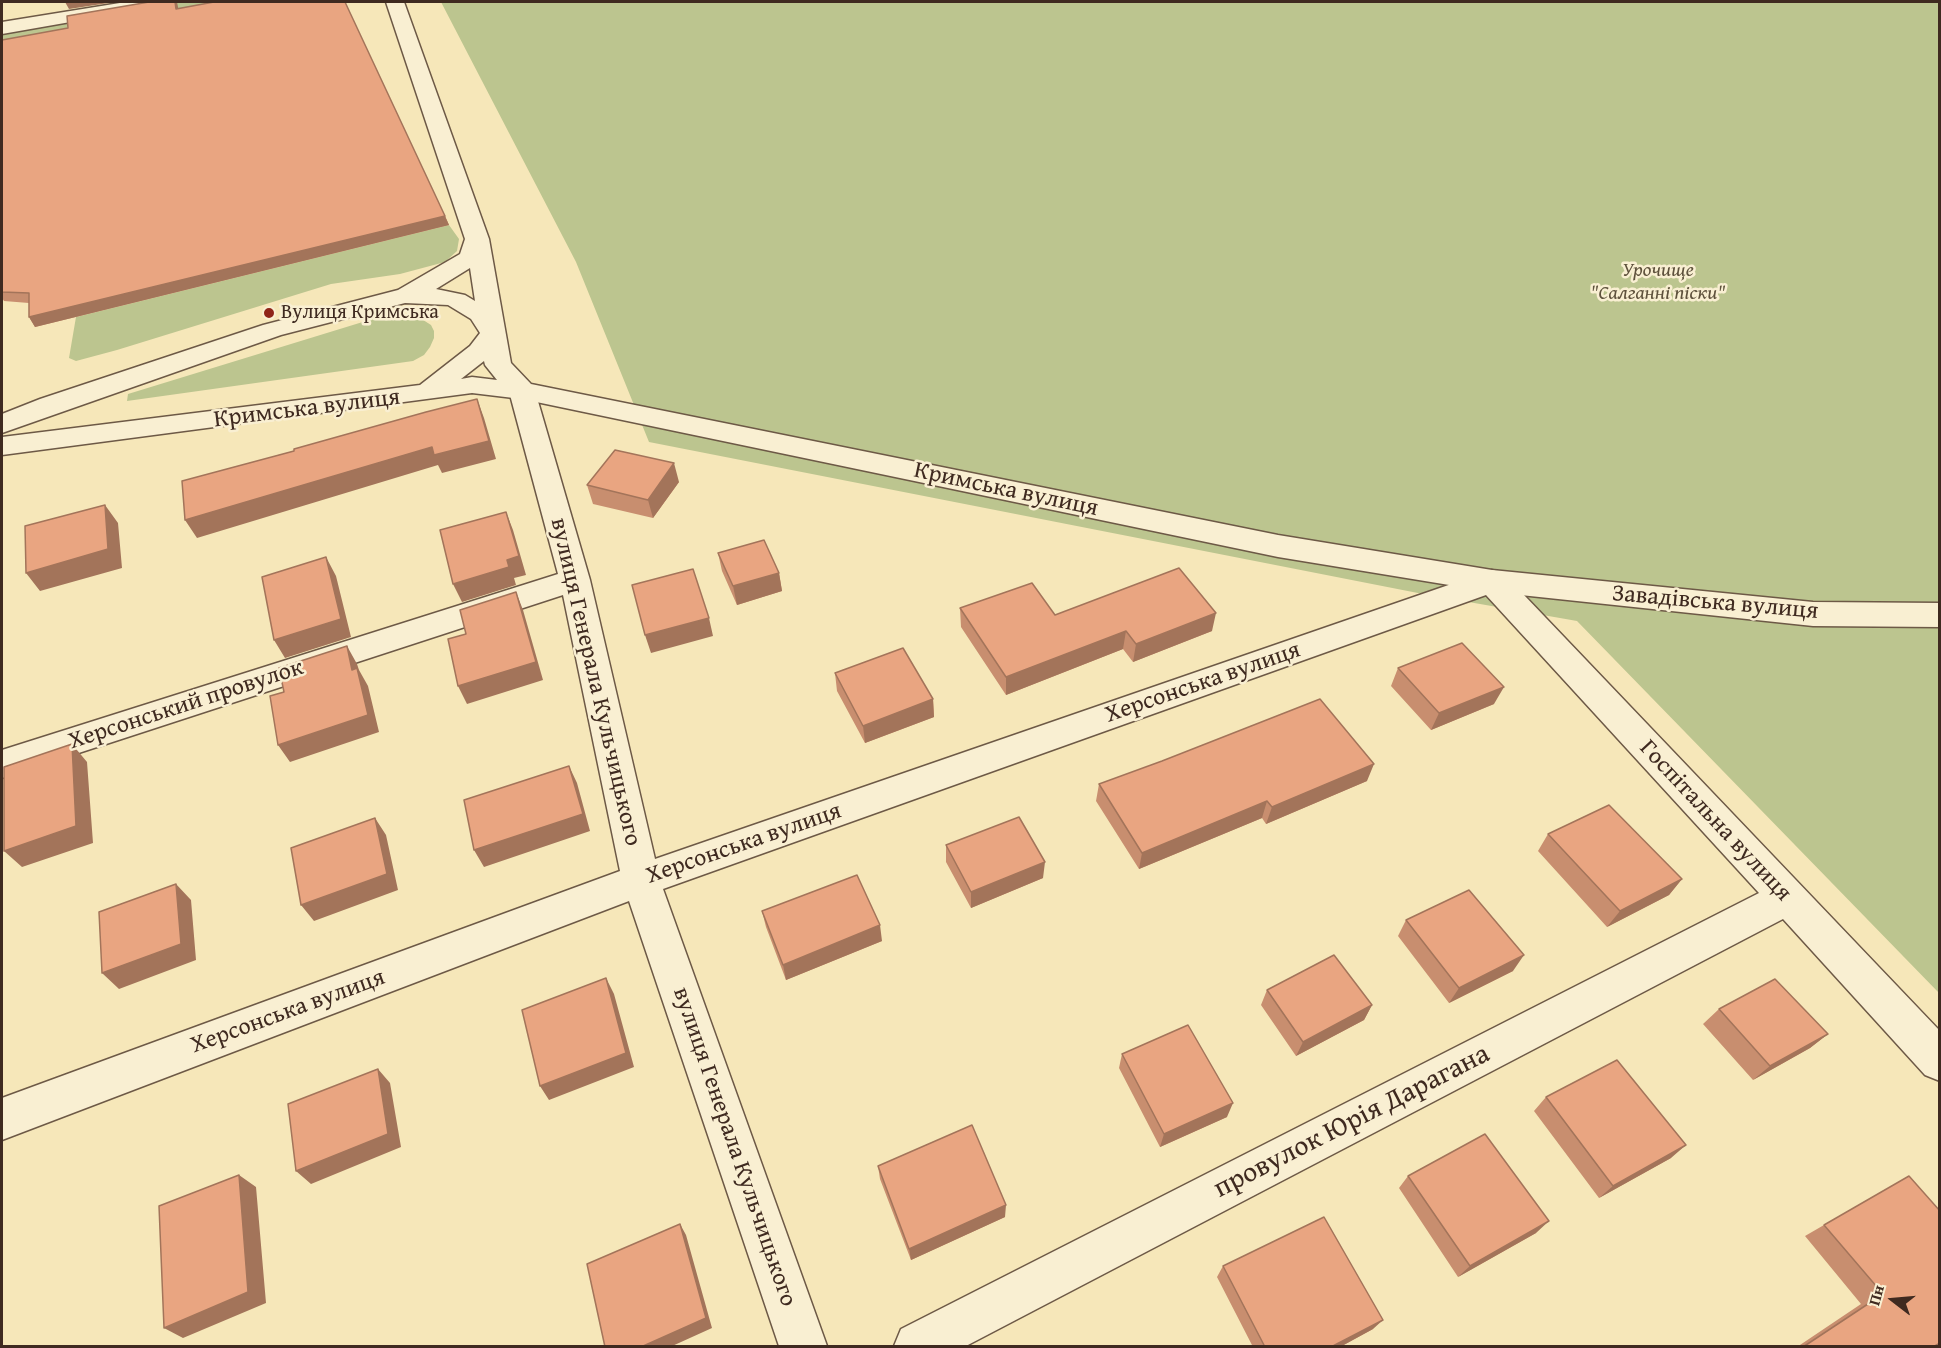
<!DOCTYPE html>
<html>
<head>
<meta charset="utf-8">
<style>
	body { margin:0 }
	#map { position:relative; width:1941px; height:1348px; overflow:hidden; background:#f6e7b9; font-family:"Gentium Book Plus",serif }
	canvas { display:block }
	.frame { position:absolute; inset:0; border:3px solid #3f2a20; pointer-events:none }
	.north { position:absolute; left:1863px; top:1270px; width:60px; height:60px; -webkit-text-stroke:4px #f9efd2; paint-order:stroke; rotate:286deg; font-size:16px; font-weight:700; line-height:24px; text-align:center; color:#3f2a20 }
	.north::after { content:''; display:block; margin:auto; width:21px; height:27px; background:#3f2a20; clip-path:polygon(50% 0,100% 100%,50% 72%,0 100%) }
</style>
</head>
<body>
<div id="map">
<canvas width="1941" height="1348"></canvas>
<div class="frame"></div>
<div class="north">Пн</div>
</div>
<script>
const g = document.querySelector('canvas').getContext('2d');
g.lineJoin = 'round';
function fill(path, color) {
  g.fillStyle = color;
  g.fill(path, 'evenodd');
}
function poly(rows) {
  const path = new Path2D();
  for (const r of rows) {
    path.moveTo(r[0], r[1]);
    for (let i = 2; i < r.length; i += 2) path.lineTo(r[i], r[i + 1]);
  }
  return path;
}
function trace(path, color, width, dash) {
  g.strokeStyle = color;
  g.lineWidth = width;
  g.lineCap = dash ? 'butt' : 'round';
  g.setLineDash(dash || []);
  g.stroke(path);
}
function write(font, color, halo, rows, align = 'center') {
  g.font = font + ' "Gentium Book Plus",serif';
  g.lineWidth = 5;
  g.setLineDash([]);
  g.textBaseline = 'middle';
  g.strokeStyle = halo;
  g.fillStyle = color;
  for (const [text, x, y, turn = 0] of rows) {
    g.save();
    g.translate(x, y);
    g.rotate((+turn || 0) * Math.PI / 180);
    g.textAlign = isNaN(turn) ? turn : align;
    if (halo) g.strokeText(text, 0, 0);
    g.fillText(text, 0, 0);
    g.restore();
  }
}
fill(poly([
	[177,2,250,2,2,45,2,32],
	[441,2,1939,2,1939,993,1577,621,1423,594,649,442,576,262],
	[449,225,459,239,457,251,445,262,400,274,331,284,117,350,76,361,69,358,76,317],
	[392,313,420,318,431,325,434,331,434,338,430,347,424,355,413,361,127,401,128,394]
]), '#bcc58f');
const minor = poly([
	[126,2,165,2,162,6,156,7,2,34,2,22,126,2],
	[522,383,531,385,535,391,590,580,655,859,1492,570,1503,573,1940,1031,1940,1081,1925,1075,1783,919,966,1346,894,1346,901,1329,1759,893,1486,595,663,889,827,1346,779,1346,629,901,2,1140,2,1098,620,871,563,595,2,778,2,750,558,574,509,391,513,385,522,383]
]);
const tertiary = poly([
	[386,2,404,2,489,239,511,363,531,384,1278,535,1492,570,1813,602,1940,603,1940,627,1813,626,1492,592,1278,557,522,399,472,393,2,455,2,437,420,385,470,346,480,333,471,319,448,305,405,303,281,335,2,433,2,414,40,399,263,325,398,290,460,254,465,239,386,2],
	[470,268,475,301,465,295,436,289,470,268],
	[484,361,485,365,497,380,472,377,461,379,484,361]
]);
trace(minor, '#6d5946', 3);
trace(tertiary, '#6d5946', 3);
fill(minor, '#f9efd2');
fill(tertiary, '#f9efd2');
fill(poly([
	[178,8,445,216,449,225,35,327,29,317,29,303,4,301,2,298,2,40],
	[679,482,653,518,593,504,587,485],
	[718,553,779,573,782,591,737,605,722,571],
	[960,608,1055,615,1212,631,1133,662,1123,649,1006,695,961,627],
	[1398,668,1494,704,1431,730,1391,686],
	[835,673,933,699,934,717,865,743,837,691],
	[1367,781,1266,824,1262,818,1139,869,1096,801,1099,784],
	[1548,834,1682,879,1669,895,1607,927,1538,851],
	[946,845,1043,878,971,908,946,862],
	[762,911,882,941,786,980,766,927],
	[1406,920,1513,971,1449,1003,1398,936],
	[1267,990,1372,1005,1364,1020,1296,1056,1261,1005],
	[1719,1009,1828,1034,1810,1048,1753,1080,1703,1024],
	[1122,1054,1227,1117,1160,1147,1119,1068],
	[1546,1097,1671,1158,1599,1198,1534,1111],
	[878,1166,1005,1217,911,1260,880,1179],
	[1408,1176,1536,1233,1458,1277,1399,1188],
	[1824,1225,1933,1347,1797,1347,1861,1304,1805,1236],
	[1223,1266,1373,1329,1340,1347,1253,1347,1217,1277]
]), '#c88e6f');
fill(poly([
	[65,2,115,2,69,9],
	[175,2,177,2,180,17,176,9],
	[445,216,449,225,35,327,29,317],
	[477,399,484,418,496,459,442,473,438,465,197,538,185,520],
	[674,463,679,482,653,518,648,500],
	[105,505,118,523,122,568,40,591,26,573],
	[506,512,513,530,526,575,514,578,516,585,462,602,453,584,507,560],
	[326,557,336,576,351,637,285,658,274,640],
	[779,573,782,591,737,605,733,586],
	[516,592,523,610,543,680,467,704,458,686],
	[1216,613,1212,631,1133,662,1136,644],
	[709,618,713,636,651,653,645,635],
	[1126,631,1123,649,1006,695,1006,677],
	[347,646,357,664,359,670,368,686,379,732,290,762,278,745,352,670],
	[1504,687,1494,704,1431,730,1439,713],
	[933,699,934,717,865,743,863,726],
	[72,744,87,762,93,843,22,867,4,851],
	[1374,764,1367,781,1266,824,1272,807],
	[569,766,577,783,590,831,484,867,474,850],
	[1267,801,1262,818,1139,869,1142,853],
	[375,818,386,835,398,890,314,921,301,905],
	[1045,862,1043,878,971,908,971,892],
	[1682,879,1669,895,1607,927,1620,911],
	[176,884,191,900,196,960,119,989,102,973],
	[880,925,882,941,786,980,783,965],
	[1524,955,1513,971,1449,1003,1459,988],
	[606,978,614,994,634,1067,549,1100,540,1086],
	[1372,1005,1364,1020,1296,1056,1303,1042],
	[1828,1034,1810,1048,1753,1080,1770,1066],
	[378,1069,390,1083,401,1147,311,1184,296,1171],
	[1233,1103,1227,1117,1160,1147,1164,1134],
	[1686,1145,1671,1158,1599,1198,1613,1186],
	[239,1175,256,1187,266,1303,183,1338,164,1328],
	[1006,1205,1005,1217,911,1260,909,1249],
	[1549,1221,1536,1233,1458,1277,1470,1266],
	[680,1224,686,1235,712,1328,670,1347,641,1347],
	[1383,1320,1373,1329,1340,1347,1331,1347]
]), '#a3745a');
const building = poly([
	[149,2,175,2,176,9,214,2,345,2,445,216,29,317,29,293,2,292,2,40,68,28,67,16,149,2],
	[477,399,489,441,434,455,432,447,185,520,182,481,294,451,294,449,426,412,477,399],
	[615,450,674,463,648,500,587,485,615,450],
	[105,505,108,549,26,573,25,526,105,505],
	[506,512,519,556,507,560,509,567,453,584,440,530,506,512],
	[764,540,779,573,733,586,718,553,764,540],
	[326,557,341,619,274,640,262,577,326,557],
	[1179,568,1216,613,1136,644,1126,631,1006,677,960,608,1032,583,1055,615,1179,568],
	[693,569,709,618,645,635,632,585,693,569],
	[516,592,536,662,458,686,448,639,466,634,460,610,516,592],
	[1462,643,1504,687,1439,713,1398,668,1462,643],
	[347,646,352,670,357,668,368,715,278,745,270,696,284,692,279,668,347,646],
	[903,648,933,699,863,726,835,673,903,648],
	[1320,699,1374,764,1272,807,1267,801,1142,853,1099,784,1162,761,1320,699],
	[72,744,76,826,4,851,4,767,72,744],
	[569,766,583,814,474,850,464,800,569,766],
	[1609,805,1682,879,1620,911,1548,834,1609,805],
	[1019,817,1045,862,971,892,946,845,1019,817],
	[375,818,387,874,301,905,291,848,375,818],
	[857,875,880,925,783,965,762,911,857,875],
	[176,884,181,944,102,973,99,912,176,884],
	[1469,890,1524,955,1459,988,1406,920,1469,890],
	[1334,955,1372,1005,1303,1042,1267,990,1334,955],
	[606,978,626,1053,540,1086,522,1010,606,978],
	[1775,979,1828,1034,1770,1066,1719,1009,1775,979],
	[1188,1025,1233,1103,1164,1134,1122,1054,1188,1025],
	[1617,1060,1686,1145,1613,1186,1546,1097,1617,1060],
	[378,1069,388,1134,296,1171,288,1104,378,1069],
	[972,1125,1006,1205,909,1249,878,1166,972,1125],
	[1485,1134,1549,1221,1470,1266,1408,1176,1485,1134],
	[239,1175,248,1292,164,1328,159,1206,239,1175],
	[1909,1176,1940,1211,1940,1343,1933,1347,1803,1347,1883,1294,1824,1225,1909,1176],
	[1324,1217,1383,1320,1331,1347,1265,1347,1223,1266,1324,1217],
	[680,1224,706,1318,641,1347,605,1347,587,1264,680,1224]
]);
fill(building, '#e9a581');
trace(building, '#a3745a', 1.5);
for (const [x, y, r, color] of [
	[269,313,6,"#8f2418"]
]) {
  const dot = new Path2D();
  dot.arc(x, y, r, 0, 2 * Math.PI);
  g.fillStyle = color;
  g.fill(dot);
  trace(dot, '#f9efd2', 2);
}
write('italic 20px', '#5e513c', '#f9efd2', [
	["Урочище",1658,271],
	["\"Салганні піски\"",1658,294]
]);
write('20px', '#3f2a20', '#f9efd2', [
	["Вулиця Кримська",281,313]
], 'left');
write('24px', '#3f2a20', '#f9efd2', [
	["Кримська вулиця",307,409,-7],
	["Кримська вулиця",1006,490,12],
	["Завадівська вулиця",1715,603,5],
	["вулиця Генерала Кульчицького",595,682,77],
	["Херсонська вулиця",1203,683,-19],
	["Херсонський провулок",186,705,-18],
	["Госпітальна вулиця",1715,821,47],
	["Херсонська вулиця",744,844,-19],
	["Херсонська вулиця",288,1012,-20],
	["вулиця Генерала Кульчицького",734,1147,71]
]);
write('28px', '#3f2a20', '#f9efd2', [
	["провулок Юрія Дарагана",1352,1122,-27]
]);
</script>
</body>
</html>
